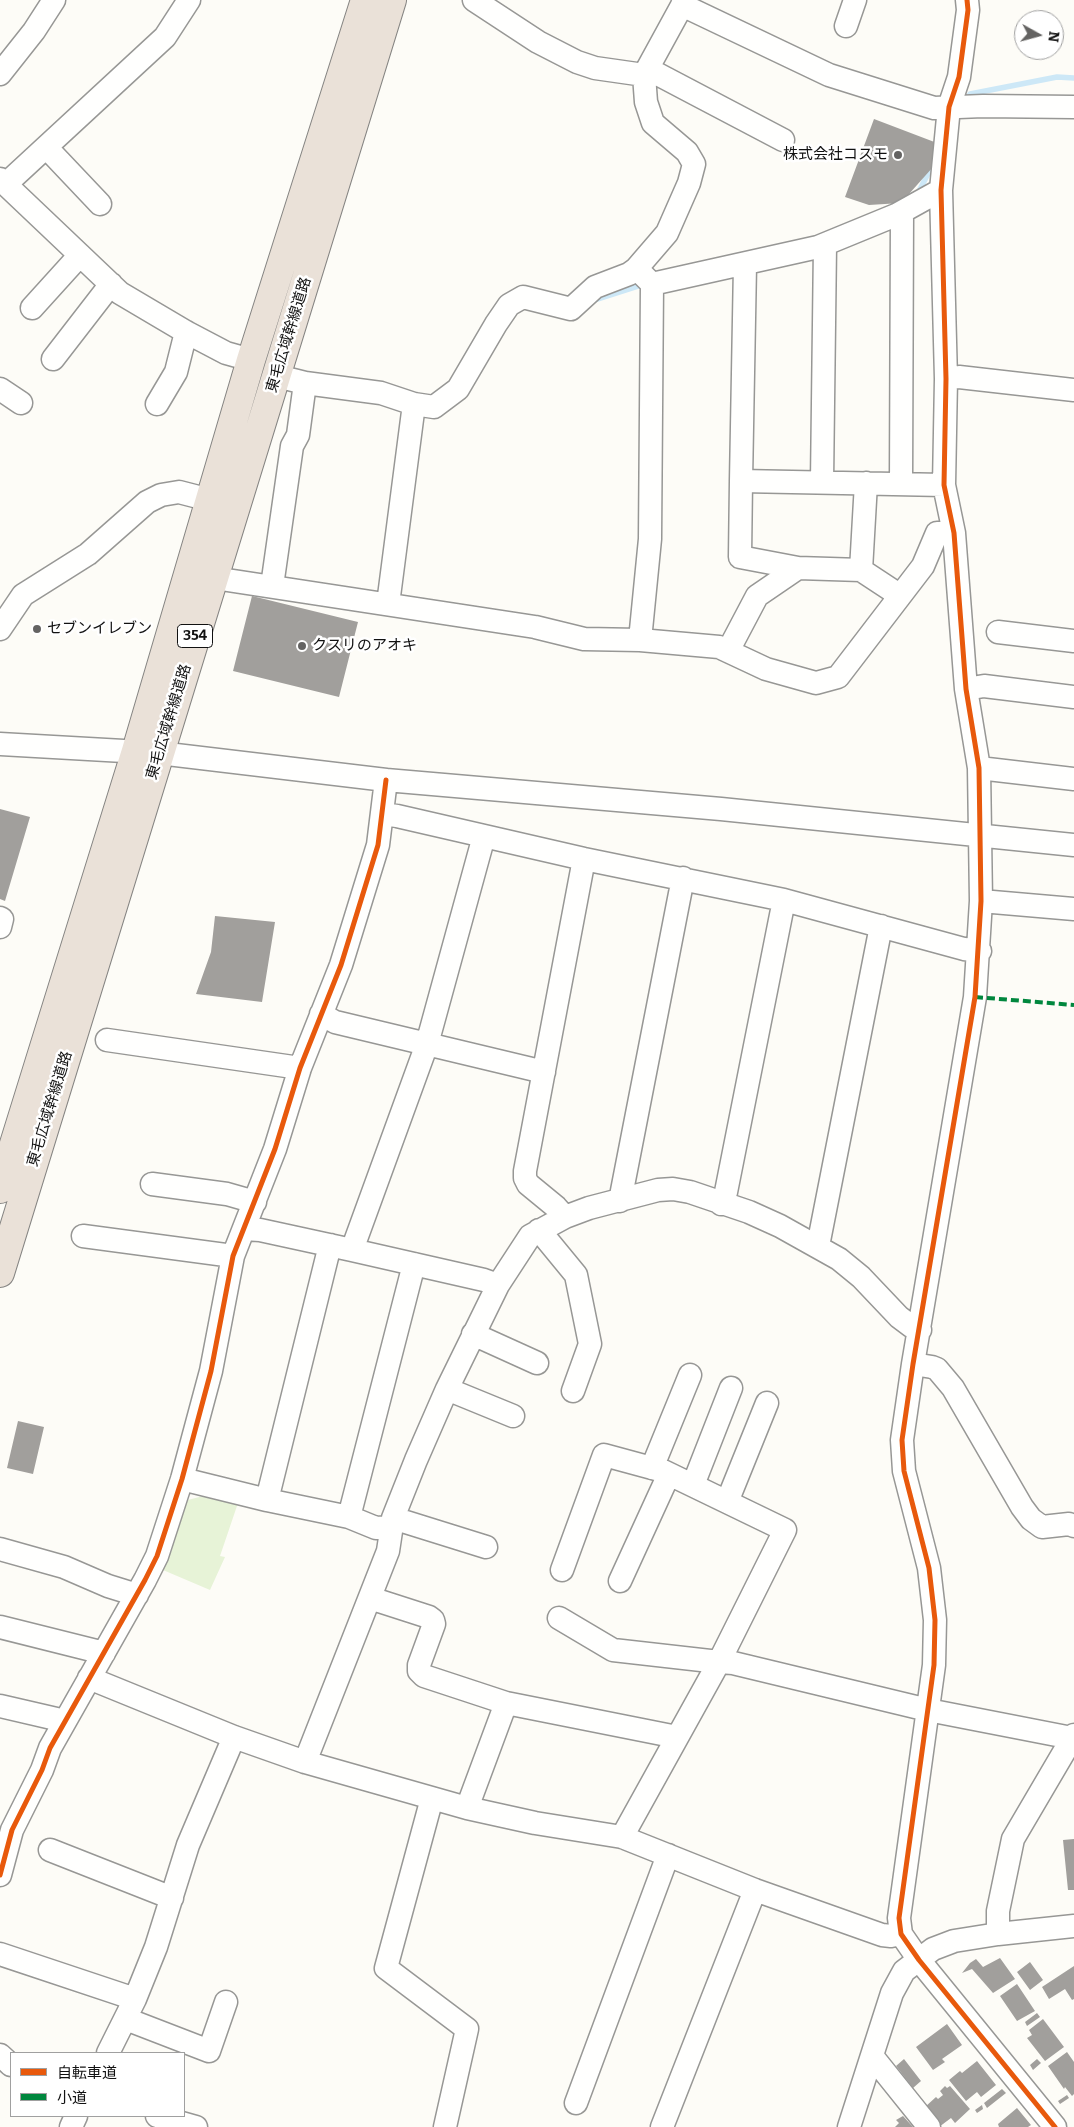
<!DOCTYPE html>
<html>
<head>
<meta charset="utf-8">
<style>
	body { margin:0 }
	#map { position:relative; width:1074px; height:2127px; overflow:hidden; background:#fdfcf7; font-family:Bitter,"Noto Sans JP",serif }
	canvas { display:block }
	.legend { position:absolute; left:10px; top:2052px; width:175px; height:65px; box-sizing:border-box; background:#fff; border:1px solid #a0a0a0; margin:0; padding:6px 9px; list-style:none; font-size:15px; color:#111 }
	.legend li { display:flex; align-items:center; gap:10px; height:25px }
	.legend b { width:25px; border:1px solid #a0a0a0 }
	.north { position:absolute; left:1014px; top:10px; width:50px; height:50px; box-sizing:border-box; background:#fff; border:1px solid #a0a0a0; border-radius:50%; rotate:97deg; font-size:14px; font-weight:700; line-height:20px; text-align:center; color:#111 }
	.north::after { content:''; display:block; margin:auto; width:18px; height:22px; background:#646362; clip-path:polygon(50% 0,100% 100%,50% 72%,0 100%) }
</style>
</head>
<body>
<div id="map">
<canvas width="1074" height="2127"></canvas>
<ul class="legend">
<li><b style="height:6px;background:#e8590c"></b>自転車道</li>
<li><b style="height:6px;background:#00873e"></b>小道</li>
</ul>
<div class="north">N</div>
</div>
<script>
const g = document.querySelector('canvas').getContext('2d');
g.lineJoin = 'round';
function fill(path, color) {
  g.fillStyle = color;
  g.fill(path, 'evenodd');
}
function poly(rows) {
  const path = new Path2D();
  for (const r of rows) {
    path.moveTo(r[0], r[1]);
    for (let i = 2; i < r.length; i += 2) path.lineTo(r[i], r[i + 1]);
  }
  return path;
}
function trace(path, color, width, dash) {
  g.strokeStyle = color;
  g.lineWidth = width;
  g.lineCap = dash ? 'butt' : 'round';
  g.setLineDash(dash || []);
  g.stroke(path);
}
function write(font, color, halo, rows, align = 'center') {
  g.font = font + ' Bitter,"Noto Sans JP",serif';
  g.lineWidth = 5;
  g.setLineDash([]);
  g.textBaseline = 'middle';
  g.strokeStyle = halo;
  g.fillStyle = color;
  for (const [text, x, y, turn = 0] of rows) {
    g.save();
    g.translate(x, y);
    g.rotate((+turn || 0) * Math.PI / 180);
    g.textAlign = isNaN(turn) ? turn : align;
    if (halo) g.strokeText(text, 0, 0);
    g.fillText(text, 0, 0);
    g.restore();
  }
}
fill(poly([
	[207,1495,238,1503,220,1556,225,1557,210,1590,163,1570,172,1550,176,1522,184,1501]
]), '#e7f3d7');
trace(poly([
	[967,100,970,94,1057,77,1074,78],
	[917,195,932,166],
	[595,300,645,284]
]), '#cde8f7', 5.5);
fill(poly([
	[874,119,937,143,933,167,901,203,869,205,845,197],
	[252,596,358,622,339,697,233,671],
	[0,809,30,817,5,901,0,899],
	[215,916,275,922,262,1002,196,994,211,952],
	[18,1421,44,1427,33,1474,7,1468],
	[1074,1839,1074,1890,1068,1890,1063,1840],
	[1000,1958,1015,1979,993,1993,972,1969,962,1973,970,1963,976,1959,983,1967],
	[1030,1962,1043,1980,1030,1990,1017,1972],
	[1074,1966,1074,1999,1072,2000,1065,1989,1049,1999,1042,1987],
	[1017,1984,1035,2011,1017,2021,1000,1996],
	[1037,2013,1040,2017,1027,2026,1025,2022],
	[1043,2019,1064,2047,1045,2061,1027,2038,1032,2035,1029,2030],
	[947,2024,962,2045,942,2059,945,2062,933,2070,916,2047],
	[1067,2052,1074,2062,1074,2094,1072,2096,1065,2087,1064,2089,1048,2066],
	[904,2059,921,2081,913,2088,896,2066],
	[1037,2059,1041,2063,1033,2070,1030,2065],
	[977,2061,996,2085,981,2097,977,2092,966,2101,949,2080,960,2071,962,2073],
	[945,2086,947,2088,950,2086,970,2109,955,2123,951,2118,939,2127,925,2107,936,2097,938,2099,943,2095,940,2091],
	[1002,2089,1006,2093,987,2108,984,2103],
	[1067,2095,1069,2098,1060,2104,1058,2101],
	[982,2105,983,2109,977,2113,975,2110],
	[1017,2108,1031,2125,1028,2127,999,2127,998,2124],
	[903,2116,913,2127,895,2127,899,2123,896,2120]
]), '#a19f9c');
const minor = poly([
	[474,0,538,42,577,62,595,68,644,75],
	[967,0,968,10,959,77,949,107,941,190,946,379,944,485,954,533,966,689,979,768,981,901,975,997,913,1364,902,1440,904,1471,929,1568,935,1620,934,1665,899,1918,901,1934,919,1960,1055,2127],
	[682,5,829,75,934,108,983,106,1074,107],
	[846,26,855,0],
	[648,69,783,140],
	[0,74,34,31,54,0],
	[46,147,100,204],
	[0,179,120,293,186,332,226,353,251,360],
	[6,184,165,37,189,0],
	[641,273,652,284,818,247,896,215,941,190],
	[32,308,80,255],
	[53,359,111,284],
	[277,376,305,383,381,393,414,404,434,407,458,389,496,324,509,305,523,297,571,309,595,287,629,274,636,269,667,233,689,183,694,164,687,152,653,123,646,102,644,75,685,0],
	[946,379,959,377,1074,390],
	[0,389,21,403],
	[157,404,176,372,186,332],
	[741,481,745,265],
	[822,482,825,245],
	[901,484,902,212],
	[798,568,740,557,741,481,944,485],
	[861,570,866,483],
	[214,578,535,627,584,639,640,640,719,647,766,669,816,683,838,677,923,566,937,533,954,533],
	[272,586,292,446,298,435,305,383],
	[388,604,414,404],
	[0,629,23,595,88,554,147,502,161,495,179,492,210,500],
	[998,632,1074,641],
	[640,640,650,539,652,284],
	[728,651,757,596,798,568,861,570,899,595],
	[966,689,984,686,1074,697],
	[0,744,159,753,386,780,721,809,1074,845],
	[979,768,1074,779],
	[383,814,397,816,584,859,784,900,964,949,980,951],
	[981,901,1074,909],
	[0,918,2,919,0,927],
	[321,1014,335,1022,544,1072],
	[107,1040,300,1068],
	[152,1184,227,1194,255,1202],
	[620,1201,683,878],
	[721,1204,726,1192,784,900],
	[565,1217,556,1207,528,1184,525,1178,525,1171,584,859],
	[244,1229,260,1230,352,1250,484,1280,498,1285],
	[539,1230,576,1275,590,1344,573,1391],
	[83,1236,233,1256],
	[818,1246,881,926],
	[352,1250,427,1044,484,836],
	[473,1334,537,1363],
	[913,1364,932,1367,937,1369,953,1388,1022,1507,1031,1519,1042,1527,1069,1524,1074,1526],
	[447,1389,513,1416],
	[652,1468,690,1375],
	[182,1479,267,1500,349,1517,376,1528,392,1527],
	[693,1485,731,1388],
	[267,1500,330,1245],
	[727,1502,767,1403],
	[349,1517,414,1264],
	[393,1518,486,1547],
	[0,1549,64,1567,108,1586,137,1595],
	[620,1581,669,1474],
	[370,1598,429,1617,433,1620,434,1624,419,1665,419,1671,424,1676,506,1703,467,1808],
	[559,1618,613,1650,719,1662,785,1530,663,1471,604,1455,562,1570],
	[0,1627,104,1653],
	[89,1678,234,1737,305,1762,467,1808,535,1823,622,1837,755,1890,882,1935,891,1936,901,1934],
	[506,1703,677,1737],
	[0,1706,65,1721],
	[305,1762,388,1551,393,1518,416,1460,447,1389,498,1285,530,1236,565,1217,589,1208,658,1190,673,1189,690,1192,749,1212,780,1226,839,1259,861,1277,899,1317,911,1326,920,1330],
	[432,1798,386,1968,467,2029,445,2127],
	[622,1837,719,1662,733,1663,928,1710,1072,1738],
	[50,1850,172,1898],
	[0,1875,12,1830,42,1770,50,1748,145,1580,157,1556,182,1479,211,1371,233,1256,275,1149,300,1068,341,965,378,845,386,780],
	[998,1934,998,1911,1013,1839,1074,1735],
	[0,1954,135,1999],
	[126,2019,209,2051,226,2002],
	[108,2053,135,1999,156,1947,188,1845,234,1737],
	[0,2055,11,2065],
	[872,2056,929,2127],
	[576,2103,668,1855],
	[157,2116,196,2127],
	[71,2127,76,2116],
	[662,2127,755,1890],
	[849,2127,892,1993,904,1971,933,1949,954,1941,998,1934,1074,1926]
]);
const highway = poly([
	[0,1189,136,751,251,360,365,0],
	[0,1273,392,0]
]);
trace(minor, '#979795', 25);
trace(highway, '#858482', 30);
trace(minor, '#fffffe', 22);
trace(highway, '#eae1d8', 28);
trace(poly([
	[975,997,1074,1005]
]), '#00873e', 4, [8, 4]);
trace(poly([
	[967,0,968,10,959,77,949,107,941,190,946,379,944,485,954,533,966,689,979,768,981,901,975,997,913,1364,902,1440,904,1471,929,1568,935,1620,934,1665,899,1918,901,1934,919,1960,1055,2127],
	[0,1875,12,1830,42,1770,50,1748,145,1580,157,1556,182,1479,211,1371,233,1256,275,1149,300,1068,341,965,378,845,386,780]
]), '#e8590c', 5);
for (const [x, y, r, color] of [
	[898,155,5,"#646362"],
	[37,629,5,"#646362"],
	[302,646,5,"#646362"]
]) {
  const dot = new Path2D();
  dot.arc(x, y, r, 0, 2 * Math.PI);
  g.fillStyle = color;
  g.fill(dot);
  trace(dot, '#fff', 2);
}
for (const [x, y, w] of [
	[195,636,35]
]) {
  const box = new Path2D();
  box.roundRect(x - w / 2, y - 11.5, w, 23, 4);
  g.fillStyle = '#fff';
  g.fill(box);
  trace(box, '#111', 1);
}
write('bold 14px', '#111', null, [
	["354",195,636]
]);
write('15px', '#111', '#fff', [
	["株式会社コスモ",888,155,"right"],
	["セブンイレブン",47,629],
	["クスリのアオキ",312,646]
], 'left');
write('15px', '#111', '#fff', [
	["東毛広域幹線道路",289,335,-73],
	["東毛広域幹線道路",169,722,-73],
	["東毛広域幹線道路",50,1109,-73]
]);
</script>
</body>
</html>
